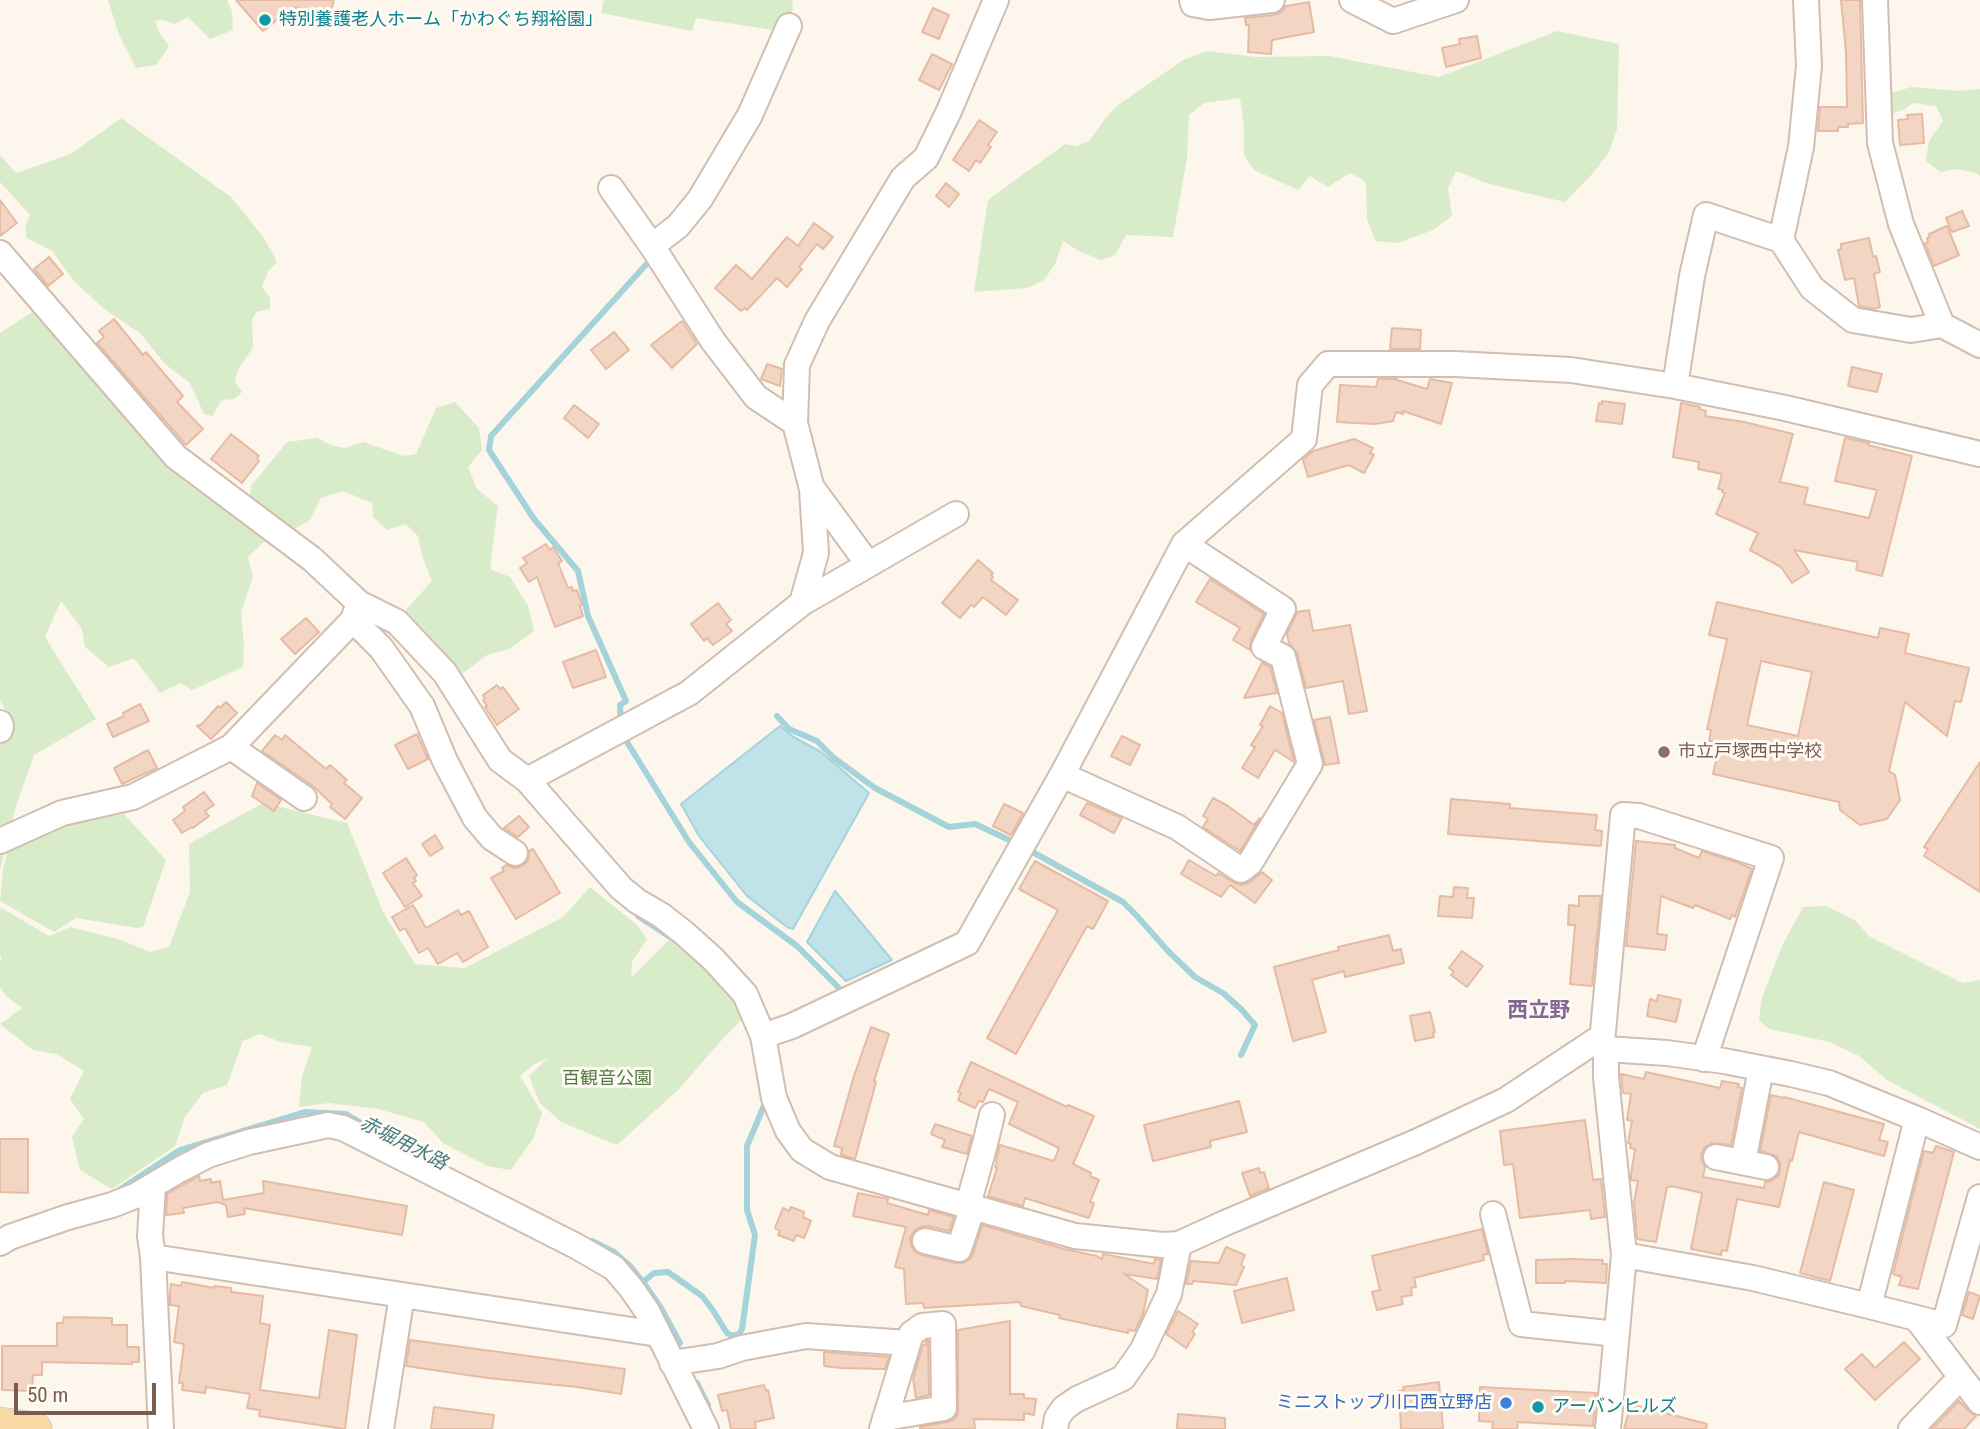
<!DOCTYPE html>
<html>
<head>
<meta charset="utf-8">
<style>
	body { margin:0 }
	#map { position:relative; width:1980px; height:1429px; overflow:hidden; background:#fdf6ec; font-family:"Roboto Condensed",sans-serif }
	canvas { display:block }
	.scale { position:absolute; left:14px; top:1383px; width:142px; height:32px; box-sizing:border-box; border:4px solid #7a5c4d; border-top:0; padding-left:9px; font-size:21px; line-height:24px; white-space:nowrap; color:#7a5c4d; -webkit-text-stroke:5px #fffaf3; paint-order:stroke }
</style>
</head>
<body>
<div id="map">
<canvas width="1980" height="1429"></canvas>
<div class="scale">50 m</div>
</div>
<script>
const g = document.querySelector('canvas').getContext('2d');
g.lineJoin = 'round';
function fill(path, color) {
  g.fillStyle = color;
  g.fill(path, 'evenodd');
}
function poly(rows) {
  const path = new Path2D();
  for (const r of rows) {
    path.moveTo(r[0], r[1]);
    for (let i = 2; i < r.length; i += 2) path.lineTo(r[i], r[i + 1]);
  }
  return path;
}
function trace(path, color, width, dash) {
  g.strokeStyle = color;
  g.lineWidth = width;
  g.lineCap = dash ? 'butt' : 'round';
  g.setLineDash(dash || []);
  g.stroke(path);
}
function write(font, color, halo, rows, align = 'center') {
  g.font = font + ' "Roboto Condensed","Noto Sans JP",sans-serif';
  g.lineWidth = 6;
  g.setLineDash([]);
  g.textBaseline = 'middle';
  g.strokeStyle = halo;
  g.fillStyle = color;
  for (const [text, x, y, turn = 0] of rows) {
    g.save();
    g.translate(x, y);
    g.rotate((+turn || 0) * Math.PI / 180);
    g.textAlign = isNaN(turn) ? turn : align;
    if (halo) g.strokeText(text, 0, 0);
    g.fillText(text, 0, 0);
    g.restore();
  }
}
fill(poly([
	[108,0,227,0,232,11,233,30,210,39,188,17,174,24,163,20,155,21,159,32,169,46,156,65,136,68,119,35],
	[604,0,792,0,793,10,779,31,696,18,692,31,601,13],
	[1557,31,1619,44,1617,129,1609,152,1594,172,1565,202,1489,184,1456,171,1448,188,1452,216,1433,230,1398,243,1376,241,1367,220,1366,182,1350,173,1328,187,1310,176,1298,190,1254,170,1244,155,1244,127,1240,98,1204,103,1189,115,1187,158,1173,237,1126,235,1115,255,1101,260,1079,251,1063,241,1055,264,1044,280,1027,288,974,292,988,200,1065,144,1076,146,1089,141,1108,115,1118,105,1183,60,1207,51,1256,57,1329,56,1439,77],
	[1911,87,1959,91,1980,89,1980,176,1976,173,1956,169,1940,172,1926,161,1929,141,1943,121,1936,106,1913,103,1905,109,1891,114,1888,94],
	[121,118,231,197,264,238,277,262,268,271,262,287,270,298,270,309,256,312,252,320,253,347,238,370,235,382,242,392,234,399,222,400,212,416,204,414,190,383,165,364,141,334,103,308,73,280,52,251,27,238,25,226,30,215,0,182,0,155,16,173,71,154],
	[35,310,86,364,183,481,267,539,248,557,253,577,241,612,244,645,243,667,192,690,181,683,160,693,134,658,109,667,85,647,82,629,61,601,45,637,96,719,34,755,16,806,0,869,0,737,15,728,0,700,0,333],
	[455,402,479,428,482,450,468,467,477,489,498,506,490,569,510,577,528,606,534,631,509,649,487,655,463,673,404,612,432,581,422,556,418,536,406,524,387,530,373,517,372,503,343,491,321,498,309,521,292,530,250,498,251,486,287,442,317,438,331,445,345,448,363,442,404,456,416,454,436,408],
	[263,803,347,823,383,912,415,964,465,968,563,917,590,887,637,925,647,939,632,962,631,978,670,939,712,973,746,1015,718,1044,679,1089,617,1145,561,1122,540,1103,529,1076,549,1057,535,1064,520,1076,542,1113,533,1139,511,1170,487,1166,443,1143,424,1122,378,1109,329,1103,299,1107,302,1076,312,1047,281,1042,259,1034,243,1041,227,1085,203,1093,185,1117,175,1146,112,1189,80,1170,72,1137,84,1119,70,1099,84,1071,57,1054,33,1050,0,1024,22,1008,6,996,0,987,0,962,2,958,0,955,0,907,49,936,70,927,121,940,150,952,169,947,190,892,189,844],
	[124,814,166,860,143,927,137,928,76,918,54,932,0,901,3,869,9,846,66,817,82,822],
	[1826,906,1856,921,1869,936,1963,983,1980,980,1980,1129,1887,1080,1859,1056,1830,1042,1769,1029,1759,1020,1762,998,1782,946,1803,907]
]), '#d8ecc9');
const water = poly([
	[780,726,792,736,821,752,869,793,793,929,787,927,747,896,699,836,681,804,780,726],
	[835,891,892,960,846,981,807,942,835,891]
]);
fill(water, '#bfe3e8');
trace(water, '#a5d3da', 2);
trace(poly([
	[777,716,789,729,817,741,834,758,875,788,949,827,975,824,1018,844],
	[621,724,620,705,626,701,588,616,578,571,534,519,489,450,491,436,652,258],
	[624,734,627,742,689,842,737,902,797,946,842,991],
	[1027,849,1123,902,1137,916,1168,951,1195,977,1223,993,1241,1009,1255,1025,1241,1055],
	[638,916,670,937],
	[119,1190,180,1150,305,1112,346,1114,373,1130],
	[592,1241,614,1252,630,1266,643,1282,661,1308,680,1343],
	[643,1282,654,1273,668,1272,702,1296,712,1309,727,1333,732,1336,739,1334,742,1329,755,1235,747,1210,747,1146,766,1101],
	[697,1383,708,1405]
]), '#a5d3da', 6);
const building = poly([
	[236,0,334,0,329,17,293,7,263,31,236,0],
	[1841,0,1860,0,1863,123,1848,124,1848,127,1838,127,1838,131,1818,131,1820,107,1847,107,1846,52,1841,0],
	[1309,2,1314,32,1272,40,1271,54,1248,52,1249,25,1246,25,1245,18,1274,15,1281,12,1286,6,1309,2],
	[933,8,949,15,939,39,922,32,933,8],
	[1477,36,1481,58,1446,67,1442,48,1460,44,1459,39,1477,36],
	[932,54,952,64,939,90,919,80,932,54],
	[1922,114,1924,143,1900,145,1898,120,1908,119,1907,115,1922,114],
	[979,120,997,132,988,145,991,147,980,163,976,160,969,171,953,160,979,120],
	[946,183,959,194,949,207,936,196,946,183],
	[0,200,17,223,0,236,0,200],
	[1962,211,1969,226,1952,232,1946,218,1962,211],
	[814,223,833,237,823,249,817,244,799,267,802,269,787,287,777,278,747,310,745,308,741,311,715,288,736,265,752,279,787,237,798,246,814,223],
	[1947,226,1959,255,1934,266,1925,243,1928,242,1927,238,1930,237,1929,234,1947,226],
	[1869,238,1873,257,1876,256,1880,272,1874,274,1880,307,1874,309,1859,306,1854,278,1845,280,1838,250,1841,249,1841,244,1869,238],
	[49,257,63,274,48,286,34,269,49,257],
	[114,319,143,355,146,352,183,396,177,402,203,429,186,445,97,343,104,337,99,331,114,319],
	[682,321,697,344,672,368,651,345,682,321],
	[1392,328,1421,330,1420,349,1390,349,1392,328],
	[614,332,629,350,606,369,591,350,614,332],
	[767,364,782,369,780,386,761,379,767,364],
	[1852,367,1882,374,1877,392,1848,386,1852,367],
	[1378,379,1397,379,1397,380,1427,389,1430,379,1452,383,1441,424,1403,411,1403,414,1396,412,1393,421,1375,424,1337,422,1340,385,1376,387,1378,379],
	[1602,401,1625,404,1622,424,1596,421,1599,403,1602,404,1602,401],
	[1681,403,1700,407,1699,409,1706,411,1705,416,1744,422,1793,434,1780,482,1808,488,1804,504,1869,518,1877,490,1835,481,1845,438,1869,443,1868,445,1912,456,1882,576,1856,570,1858,562,1794,550,1809,572,1792,583,1781,567,1750,550,1758,533,1716,514,1725,493,1722,492,1723,490,1718,489,1722,474,1698,469,1699,462,1673,457,1681,403],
	[574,405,599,424,588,438,564,418,574,405],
	[231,434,259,456,257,458,259,461,242,483,211,459,231,434],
	[1354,439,1373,448,1370,453,1374,455,1364,473,1349,465,1308,477,1303,460,1313,451,1354,439],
	[546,544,550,550,553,547,562,561,558,563,568,588,572,587,573,591,577,590,582,605,580,606,583,616,555,627,537,577,529,582,520,568,527,563,523,558,546,544],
	[978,560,993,573,991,575,993,577,991,580,1018,600,1006,615,983,597,974,607,971,605,960,618,942,603,978,560],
	[1210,579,1264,614,1251,640,1250,650,1233,640,1240,628,1196,602,1210,579],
	[1717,602,1878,638,1880,628,1909,634,1905,653,1969,668,1961,702,1955,701,1947,736,1905,702,1889,771,1895,775,1900,800,1887,819,1860,825,1840,810,1839,802,1713,774,1720,743,1709,741,1711,730,1707,729,1727,639,1709,635,1717,602],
	[1761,661,1812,672,1798,736,1747,725,1761,661],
	[718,603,731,620,726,624,732,631,713,645,707,638,704,641,691,624,718,603],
	[1309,610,1313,631,1350,625,1367,711,1349,714,1343,681,1306,688,1297,653,1289,643,1287,634,1297,612,1309,610],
	[306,618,319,632,295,654,281,639,306,618],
	[596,650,606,677,573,688,563,662,596,650],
	[1262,663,1270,667,1277,693,1244,698,1262,663],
	[497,685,500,689,503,687,519,709,497,725,485,707,487,706,483,700,485,698,483,695,497,685],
	[226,702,237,713,211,739,197,726,202,724,218,706,220,708,226,702],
	[140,704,149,721,113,737,107,724,124,716,123,713,140,704],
	[1270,706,1282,713,1294,762,1275,750,1258,778,1242,768,1255,747,1251,745,1263,726,1260,725,1270,706],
	[1330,717,1339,763,1325,765,1314,720,1330,717],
	[417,734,428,759,408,769,395,745,417,734],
	[275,735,282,740,285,735,326,769,330,765,347,780,344,783,362,798,345,819,330,807,332,804,313,786,262,751,275,735],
	[1122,736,1140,745,1130,765,1111,756,1122,736],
	[148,750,157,768,122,784,114,768,148,750],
	[1980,762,1980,892,1924,856,1928,849,1924,847,1980,762],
	[257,783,281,800,274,811,252,796,257,783],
	[204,792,214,805,205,811,209,816,193,828,192,827,182,833,173,820,185,811,183,807,204,792],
	[1213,798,1228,806,1254,825,1260,818,1240,851,1203,827,1208,819,1203,816,1213,798],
	[1451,799,1510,804,1510,808,1597,815,1595,830,1602,831,1601,846,1448,834,1451,799],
	[1087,803,1122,818,1114,833,1080,815,1087,803],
	[1004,804,1023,813,1011,835,993,826,1004,804],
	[519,816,529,827,518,837,504,828,519,816],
	[435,835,443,848,430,856,422,844,435,835],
	[1636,841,1675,845,1675,848,1699,858,1702,851,1739,863,1752,869,1735,917,1732,915,1730,919,1695,905,1693,908,1661,896,1657,934,1667,935,1665,950,1626,946,1636,841],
	[533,849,560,893,516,919,491,878,504,871,502,868,506,865,515,868,522,866,528,861,529,851,533,849],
	[406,858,417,875,414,878,416,881,413,883,422,896,405,907,383,873,406,858],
	[1189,860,1216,876,1218,873,1233,882,1241,885,1250,882,1262,872,1272,880,1255,903,1230,885,1221,897,1181,874,1189,860],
	[1035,861,1108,901,1093,929,1087,926,1016,1054,987,1038,1058,910,1019,889,1035,861],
	[1454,887,1468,888,1467,898,1474,898,1472,918,1438,916,1440,896,1453,897,1454,887],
	[1579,896,1601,896,1592,986,1570,984,1575,925,1568,925,1569,905,1579,906,1579,896],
	[413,905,426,928,458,910,461,915,469,911,488,947,463,962,457,953,438,964,428,948,419,953,405,928,400,931,392,917,413,905],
	[1389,935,1393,951,1401,949,1404,963,1345,977,1344,971,1312,980,1326,1032,1293,1041,1274,967,1339,950,1338,947,1389,935],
	[1462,951,1483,966,1467,987,1451,975,1454,972,1449,968,1462,951],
	[1658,995,1681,1000,1676,1022,1647,1016,1650,999,1657,1001,1658,995],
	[1430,1012,1435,1032,1433,1032,1434,1037,1415,1041,1410,1016,1430,1012],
	[871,1027,889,1034,874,1081,876,1082,855,1159,841,1155,842,1148,834,1146,854,1076,871,1027],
	[971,1062,1067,1107,1068,1105,1094,1116,1073,1164,1091,1173,1090,1176,1099,1180,1090,1202,1094,1203,1089,1218,1025,1198,1023,1206,988,1196,997,1168,995,1167,997,1162,996,1161,1000,1145,1054,1161,1059,1148,1009,1124,1018,1102,989,1089,983,1102,979,1101,975,1108,958,1100,961,1093,958,1092,971,1062],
	[1646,1072,1720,1088,1722,1081,1739,1084,1738,1087,1742,1088,1731,1145,1712,1143,1705,1147,1701,1155,1702,1161,1705,1167,1703,1177,1764,1188,1765,1182,1771,1181,1778,1176,1780,1171,1780,1163,1776,1156,1760,1151,1771,1095,1784,1098,1784,1097,1884,1124,1879,1140,1888,1142,1884,1156,1799,1132,1792,1161,1790,1160,1779,1207,1737,1199,1727,1251,1722,1250,1721,1255,1691,1249,1702,1193,1671,1186,1670,1187,1667,1187,1656,1242,1637,1239,1634,1202,1638,1181,1631,1180,1631,1174,1635,1149,1630,1148,1631,1144,1628,1143,1632,1121,1627,1120,1631,1094,1623,1093,1621,1074,1644,1079,1646,1072],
	[1239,1101,1247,1132,1210,1141,1211,1147,1153,1161,1144,1125,1239,1101],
	[1585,1120,1593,1180,1601,1179,1605,1217,1591,1219,1590,1210,1520,1218,1513,1164,1504,1165,1500,1131,1585,1120],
	[935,1124,972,1136,967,1154,942,1147,945,1140,931,1134,935,1124],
	[0,1139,28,1139,28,1193,0,1192,0,1139],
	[1936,1146,1954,1152,1918,1289,1899,1285,1902,1277,1893,1274,1924,1151,1933,1153,1936,1146],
	[1259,1168,1260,1173,1264,1172,1269,1188,1250,1196,1242,1173,1259,1168],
	[199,1176,200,1181,211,1179,211,1183,220,1181,223,1200,264,1193,263,1181,407,1206,402,1235,244,1208,245,1214,228,1217,226,1205,217,1202,183,1208,184,1213,166,1215,167,1194,199,1176],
	[1824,1182,1854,1190,1830,1281,1800,1273,1824,1182],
	[858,1193,888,1199,887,1203,928,1215,929,1210,954,1217,949,1231,928,1226,920,1227,914,1231,910,1238,911,1246,915,1252,922,1255,956,1263,963,1263,970,1259,973,1254,982,1225,1064,1249,1097,1256,1102,1259,1103,1254,1154,1264,1155,1259,1161,1260,1157,1279,1124,1274,1148,1290,1143,1314,1135,1331,1128,1330,1128,1333,1059,1318,1060,1315,1021,1306,1020,1302,924,1308,923,1303,906,1304,904,1269,895,1267,906,1227,853,1216,858,1193],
	[791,1207,804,1212,803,1217,811,1221,804,1238,796,1235,794,1241,778,1235,780,1231,775,1228,783,1208,789,1211,791,1207],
	[1482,1229,1488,1254,1483,1255,1484,1260,1414,1278,1416,1287,1411,1288,1412,1295,1401,1297,1403,1304,1377,1310,1372,1292,1380,1290,1372,1256,1482,1229],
	[1226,1247,1245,1255,1241,1265,1244,1267,1236,1285,1193,1281,1192,1284,1186,1284,1191,1261,1219,1263,1226,1247],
	[1570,1259,1603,1260,1602,1264,1607,1264,1606,1283,1565,1281,1565,1283,1536,1283,1536,1260,1570,1259],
	[1287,1278,1294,1310,1242,1323,1234,1291,1287,1278],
	[182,1282,214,1288,214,1286,231,1288,231,1292,263,1296,260,1323,270,1325,260,1390,319,1398,329,1330,357,1335,345,1429,259,1416,260,1410,247,1408,250,1394,206,1387,205,1393,182,1390,183,1383,179,1383,184,1344,174,1342,179,1306,170,1305,170,1294,171,1284,181,1286,182,1282],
	[1969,1292,1980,1296,1973,1319,1962,1315,1969,1292],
	[1178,1311,1198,1324,1192,1332,1195,1334,1186,1348,1166,1334,1178,1311],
	[64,1317,112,1318,112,1325,127,1325,127,1347,139,1347,139,1362,132,1362,132,1364,42,1362,42,1375,33,1375,32,1391,2,1390,2,1346,57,1346,57,1323,63,1323,64,1317],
	[1010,1321,1010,1394,1024,1394,1024,1398,1036,1399,1034,1415,1024,1413,1024,1420,974,1419,975,1429,920,1429,920,1427,947,1422,953,1420,958,1414,958,1330,1010,1321],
	[410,1340,625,1369,621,1394,577,1387,488,1378,406,1366,410,1340],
	[928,1340,929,1395,916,1398,913,1379,923,1345,926,1345,925,1342,928,1340],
	[1904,1342,1920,1359,1875,1400,1845,1369,1862,1354,1875,1368,1904,1342],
	[824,1352,889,1357,885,1369,841,1368,824,1366,824,1352],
	[1439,1382,1443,1429,1401,1429,1399,1391,1404,1390,1403,1387,1439,1382],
	[764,1385,766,1391,768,1390,774,1418,755,1422,756,1429,731,1429,727,1410,722,1411,718,1395,764,1385],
	[1480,1387,1596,1393,1593,1426,1518,1422,1517,1429,1492,1429,1493,1422,1479,1421,1480,1387],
	[1959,1401,1969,1411,1976,1416,1964,1429,1932,1429,1959,1401],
	[1631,1404,1707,1424,1706,1429,1624,1429,1631,1404],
	[434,1407,494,1415,492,1429,431,1429,434,1407],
	[1178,1414,1225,1418,1225,1429,1177,1429,1178,1414]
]);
fill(building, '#f3d5c3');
trace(building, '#e6bba3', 2);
const minor = poly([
	[1192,0,1193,4,1209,7,1272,0],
	[1352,0,1393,21,1456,0],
	[1806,0,1809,66,1801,147,1781,240,1812,288,1853,320,1911,330,1942,325],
	[1875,0,1880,143,1901,224,1942,325,1980,345],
	[611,188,652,246,713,341,756,397,795,423],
	[652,246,678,226,700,199,750,115,789,26],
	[0,253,176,457,312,559,359,603,397,622,445,673,500,760,527,780,621,888,637,901,661,915,684,933,713,959,745,994,763,1036,792,1026,967,943,1062,775,1184,544,1304,439,1310,385,1328,364,1455,364,1571,370,1675,386,1785,408,1980,454],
	[1675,386,1692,276,1706,215,1781,240],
	[813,489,868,564],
	[802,603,956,514],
	[353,620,381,648,422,706,445,761,475,818,492,838,515,853],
	[0,723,1,726,0,730],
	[231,747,304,798],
	[1062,775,1177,827,1241,870,1250,863,1310,764,1283,657,1264,647,1283,609,1184,544],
	[527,780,689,693,802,603,816,553,812,489,795,423,797,365,817,321,903,178,926,158,949,111,996,0],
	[0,841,62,813,133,797,231,747,353,620,359,603],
	[763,1036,774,1098,788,1131,802,1150,830,1167,1075,1236,1163,1245,1179,1244],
	[1602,1042,1623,815,1639,816,1771,858,1704,1059],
	[1606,1049,1606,1077,1624,1255,1608,1429],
	[1917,1119,1869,1306,1944,1325,1980,1197],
	[1716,1157,1766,1167],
	[1743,1162,1761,1069],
	[153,1186,150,1236,153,1257,161,1429],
	[968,1205,985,1144,992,1115],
	[1493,1214,1521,1324,1617,1334],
	[925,1241,959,1249,973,1206],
	[0,1243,10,1237,68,1217,112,1205,135,1196,179,1170,208,1155,249,1142,328,1125,343,1128,576,1246,614,1268,631,1288,647,1311,706,1429],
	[1624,1255,1753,1278,1869,1306],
	[153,1257,658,1334],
	[1917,1319,1980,1402],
	[672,1363,718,1356,742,1348,806,1336,908,1343],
	[381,1429,402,1295],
	[882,1429,911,1334,922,1326,943,1324,944,1408,885,1418],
	[1055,1429,1057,1418,1064,1408,1077,1399,1123,1378,1142,1351,1169,1294,1179,1244,1225,1223,1416,1142,1506,1100,1595,1041,1602,1042,1606,1049,1667,1053,1724,1061,1791,1074,1829,1083,1917,1119,1980,1147],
	[1911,1429,1961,1377]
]);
const major = poly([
	[0,1424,35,1429]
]);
trace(minor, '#d1beb0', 28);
trace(major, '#dad1cd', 35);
trace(minor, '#fff', 24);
trace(major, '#fbd9a5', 32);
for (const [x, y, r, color] of [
	[265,20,7,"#0f9aa8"],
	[1664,752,7,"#8d6e63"],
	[1506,1403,7,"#3f7fe0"],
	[1538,1407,7,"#0f9aa8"]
]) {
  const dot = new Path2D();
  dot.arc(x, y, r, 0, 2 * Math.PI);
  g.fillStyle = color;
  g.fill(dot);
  trace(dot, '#fffaf3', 2.5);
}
write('18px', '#0d838f', '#fffaf3', [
	["特別養護老人ホーム「かわぐち翔裕園」",279,20],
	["アーバンヒルズ",1552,1407]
], 'left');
write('18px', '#785e54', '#fffaf3', [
	["市立戸塚西中学校",1678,752]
], 'left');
write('18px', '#537a41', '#fffaf3', [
	["百観音公園",607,1079]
]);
write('18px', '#366cbe', '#fffaf3', [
	["ミニストップ川口西立野店",1492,1403]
], 'right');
write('italic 19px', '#437c86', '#fffaf3', [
	["赤堀用水路",403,1144,27]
]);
write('bold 21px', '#846695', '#fffaf3', [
	["西立野",1539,1012]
]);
</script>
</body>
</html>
